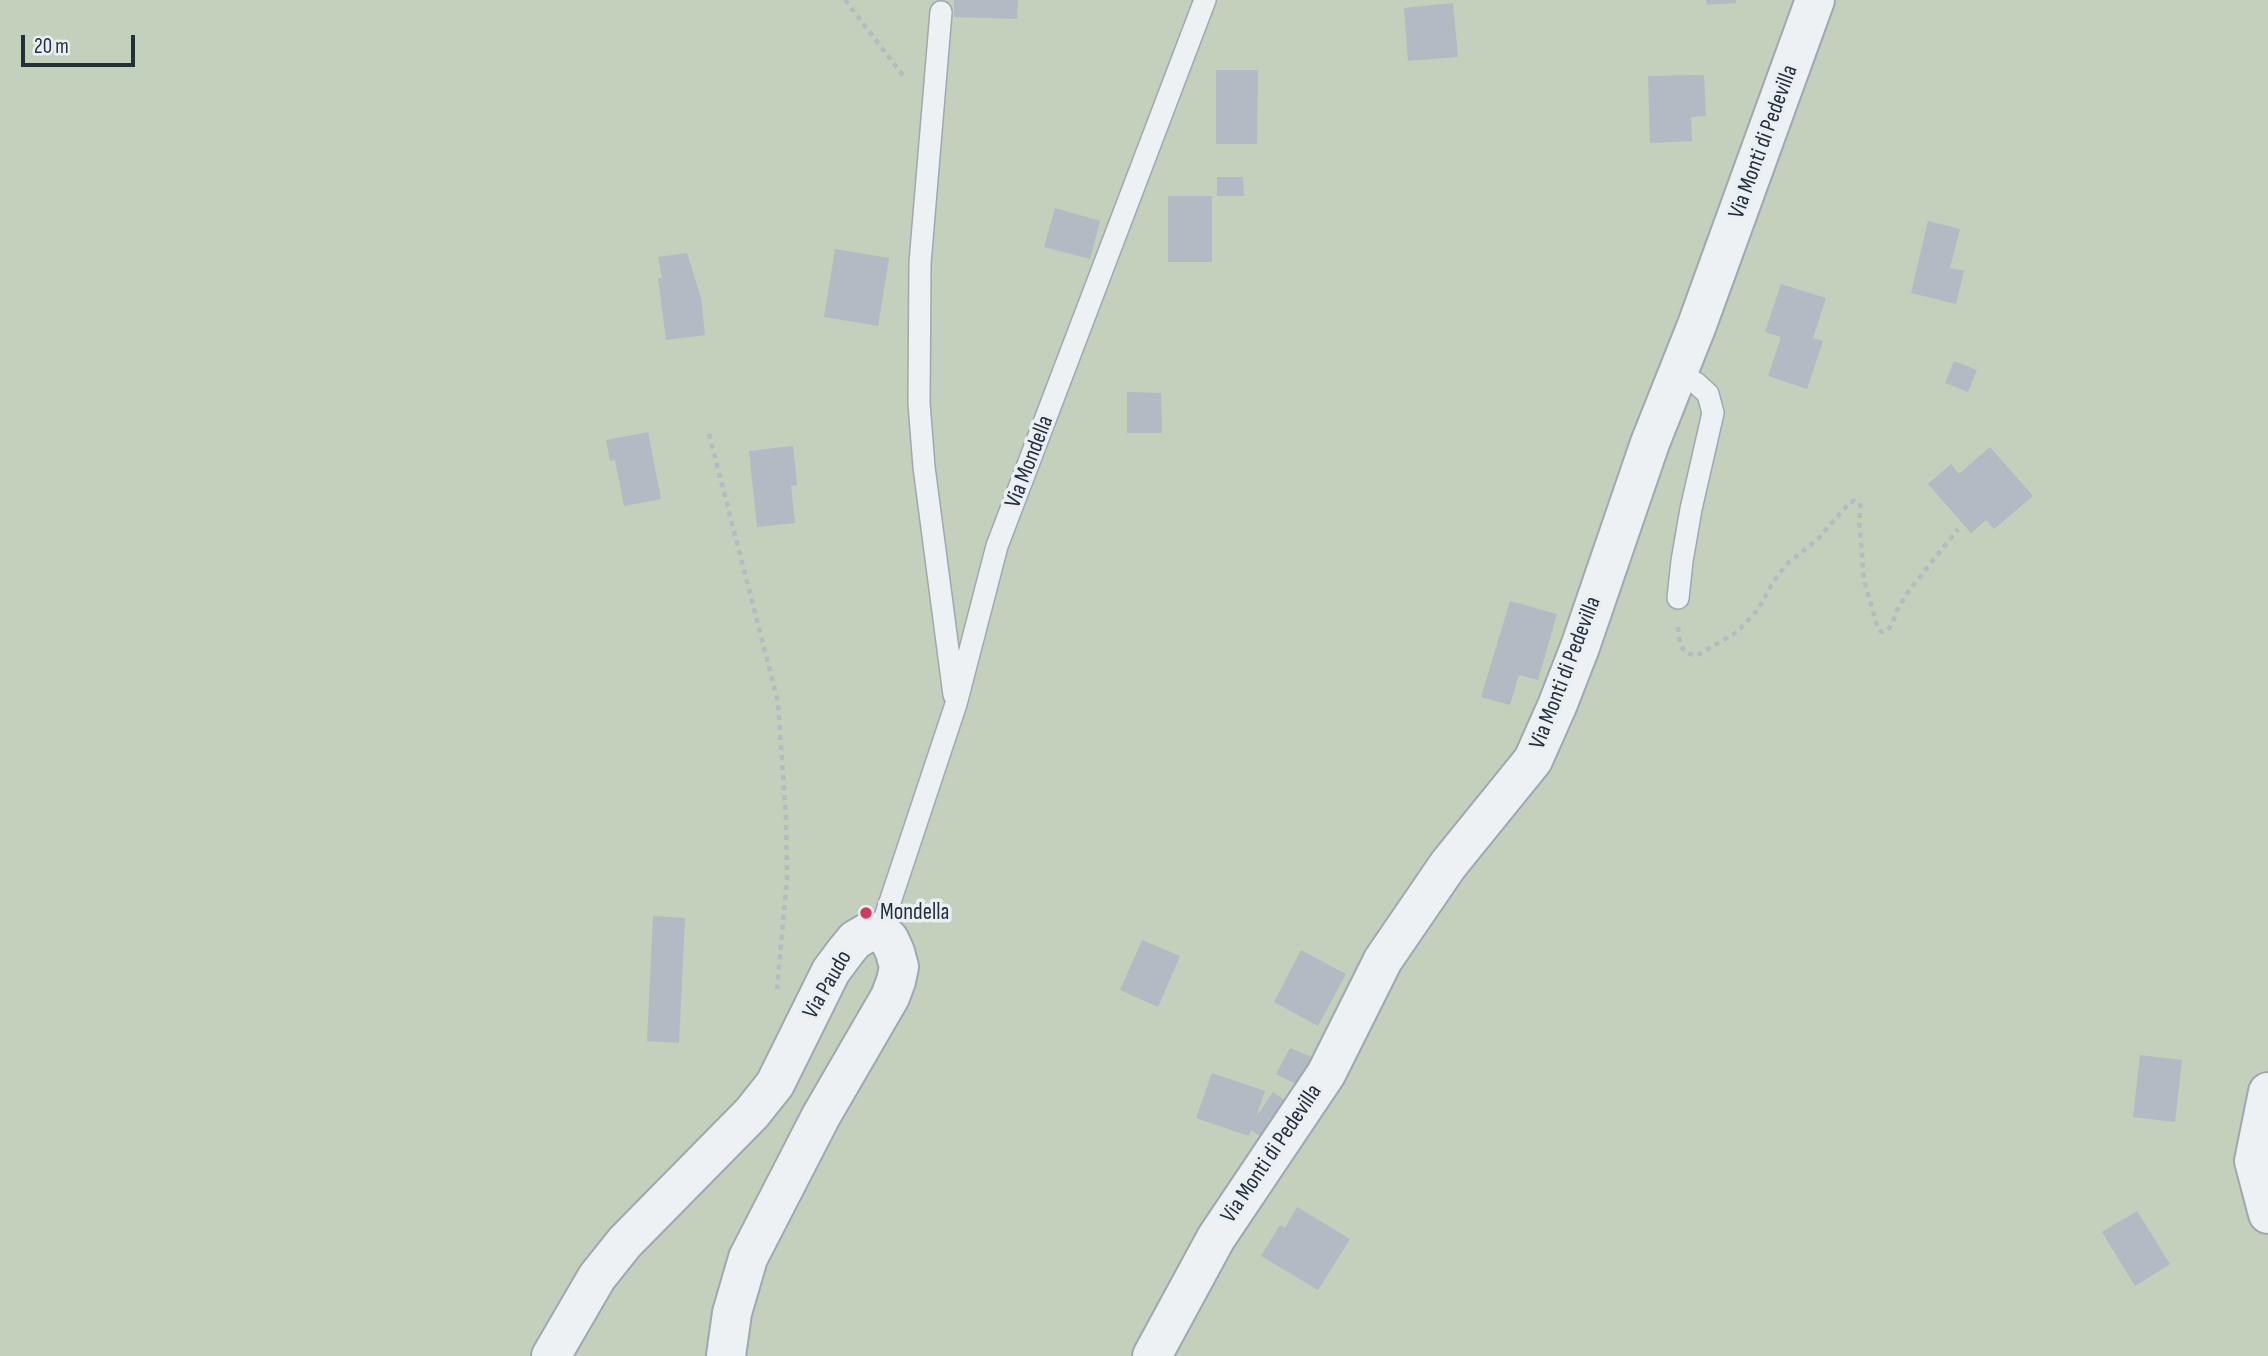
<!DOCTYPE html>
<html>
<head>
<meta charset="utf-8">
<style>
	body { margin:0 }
	#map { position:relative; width:2268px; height:1356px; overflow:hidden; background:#dbe0e6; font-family:"Sofia Sans Condensed",sans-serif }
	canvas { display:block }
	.scale { position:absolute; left:21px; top:35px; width:114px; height:32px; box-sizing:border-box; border:4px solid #252f3c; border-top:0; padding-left:9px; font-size:21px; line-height:24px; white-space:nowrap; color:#252f3c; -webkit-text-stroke:5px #eaeff4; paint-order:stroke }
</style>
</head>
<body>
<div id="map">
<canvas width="2268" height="1356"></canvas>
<div class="scale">20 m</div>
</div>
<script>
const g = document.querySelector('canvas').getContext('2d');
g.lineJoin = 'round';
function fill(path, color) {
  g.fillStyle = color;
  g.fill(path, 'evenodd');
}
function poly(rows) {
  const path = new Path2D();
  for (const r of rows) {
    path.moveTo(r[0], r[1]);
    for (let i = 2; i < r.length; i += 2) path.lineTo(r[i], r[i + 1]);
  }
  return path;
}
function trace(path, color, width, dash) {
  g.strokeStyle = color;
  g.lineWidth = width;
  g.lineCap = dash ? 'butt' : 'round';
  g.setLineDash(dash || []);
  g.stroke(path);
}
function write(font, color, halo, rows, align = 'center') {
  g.font = font + ' "Sofia Sans Condensed",sans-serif';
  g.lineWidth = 7;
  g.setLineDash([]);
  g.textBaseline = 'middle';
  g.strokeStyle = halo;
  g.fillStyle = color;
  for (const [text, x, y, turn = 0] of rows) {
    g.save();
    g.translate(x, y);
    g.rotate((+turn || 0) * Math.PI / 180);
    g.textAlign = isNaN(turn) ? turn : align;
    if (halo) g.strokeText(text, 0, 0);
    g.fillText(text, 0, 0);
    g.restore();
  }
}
fill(poly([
	[0,0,2268,0,2268,1356,0,1356]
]), '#c3d0bc');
fill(poly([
	[954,0,1018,0,1017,19,954,17],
	[1706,0,1736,0,1736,3,1707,5],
	[1453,3,1458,57,1408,61,1404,8],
	[1216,70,1258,70,1257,144,1216,144],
	[1704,75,1706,116,1691,117,1692,141,1650,143,1648,76],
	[1217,177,1243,177,1244,196,1217,196],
	[1168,196,1212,196,1212,262,1168,262],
	[1055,208,1100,221,1090,259,1044,247],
	[1928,221,1960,229,1950,268,1964,271,1956,304,1911,293],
	[835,249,889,258,878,326,824,317],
	[687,253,701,298,705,335,666,340,658,278,662,278,658,257],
	[1781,284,1826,298,1813,338,1823,341,1807,389,1768,376,1781,337,1765,332],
	[1954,361,1977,370,1968,392,1945,383],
	[1127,392,1161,393,1162,433,1127,433],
	[648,432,661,499,624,506,615,460,610,461,606,440],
	[793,446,797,485,791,486,795,523,757,527,749,451],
	[1990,447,2033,496,1994,529,1986,520,1971,533,1928,484,1951,464,1959,474],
	[1510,601,1557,614,1538,680,1519,675,1510,705,1481,697],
	[653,916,685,918,679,1043,647,1041],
	[1142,940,1180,956,1158,1007,1120,990],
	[1301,950,1346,974,1318,1026,1274,1002],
	[1290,1048,1319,1060,1302,1087,1276,1074],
	[2140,1055,2182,1060,2175,1122,2133,1117],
	[1212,1073,1265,1091,1256,1117,1273,1092,1293,1106,1270,1143,1251,1130,1249,1136,1196,1118],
	[1297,1207,1350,1239,1318,1290,1261,1256,1280,1225,1285,1228],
	[2137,1211,2170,1264,2135,1286,2102,1232]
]), '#b2bac3');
const service = poly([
	[941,12,920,263,919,403,924,467,954,695],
	[1677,373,1696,383,1708,394,1713,413,1691,509,1682,561,1678,598],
	[880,932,956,704,997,546,1205,0]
]);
const minor = poly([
	[2268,1092,2254,1161,2268,1214],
	[551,1356,597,1277,625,1242,752,1113,775,1084,831,971,846,951,855,940,867,933,880,932,889,939,895,952,899,967,896,981,890,997,821,1116,748,1258,732,1313,726,1356],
	[1152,1356,1216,1238,1326,1074,1383,960,1448,865,1533,760,1557,706,1580,647,1650,443,1697,325,1815,0]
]);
trace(service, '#a1a7b0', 24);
trace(minor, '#a1a7b0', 42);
trace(poly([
	[845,0,905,78],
	[709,434,778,702,786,818,787,879,777,989],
	[1678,627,1680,645,1687,653,1696,656,1737,632,1758,610,1773,582,1787,564,1818,539,1850,502,1854,501,1860,503,1861,509,1859,519,1864,580,1878,629,1882,632,1888,630,1893,622,1897,610,1908,592,1958,529]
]), '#b5bbc0', 4.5, [5, 5]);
trace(service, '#edf1f4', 21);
trace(minor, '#edf1f4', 38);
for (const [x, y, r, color] of [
	[866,913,7,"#d2395e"]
]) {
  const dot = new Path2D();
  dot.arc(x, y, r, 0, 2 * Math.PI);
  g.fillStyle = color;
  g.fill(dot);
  trace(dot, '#eaeff4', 2.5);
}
write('23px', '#252f3c', '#eaeff4', [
	["Via Monti di Pedevilla",1764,142,-70],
	["Via Mondella",1030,462,-69],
	["Via Monti di Pedevilla",1566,673,-69],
	["Via Paudo",828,985,-60],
	["Via Monti di Pedevilla",1272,1154,-56]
]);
write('23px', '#252f3c', '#eaeff4', [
	["Mondella",880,913]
], 'left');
</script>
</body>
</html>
